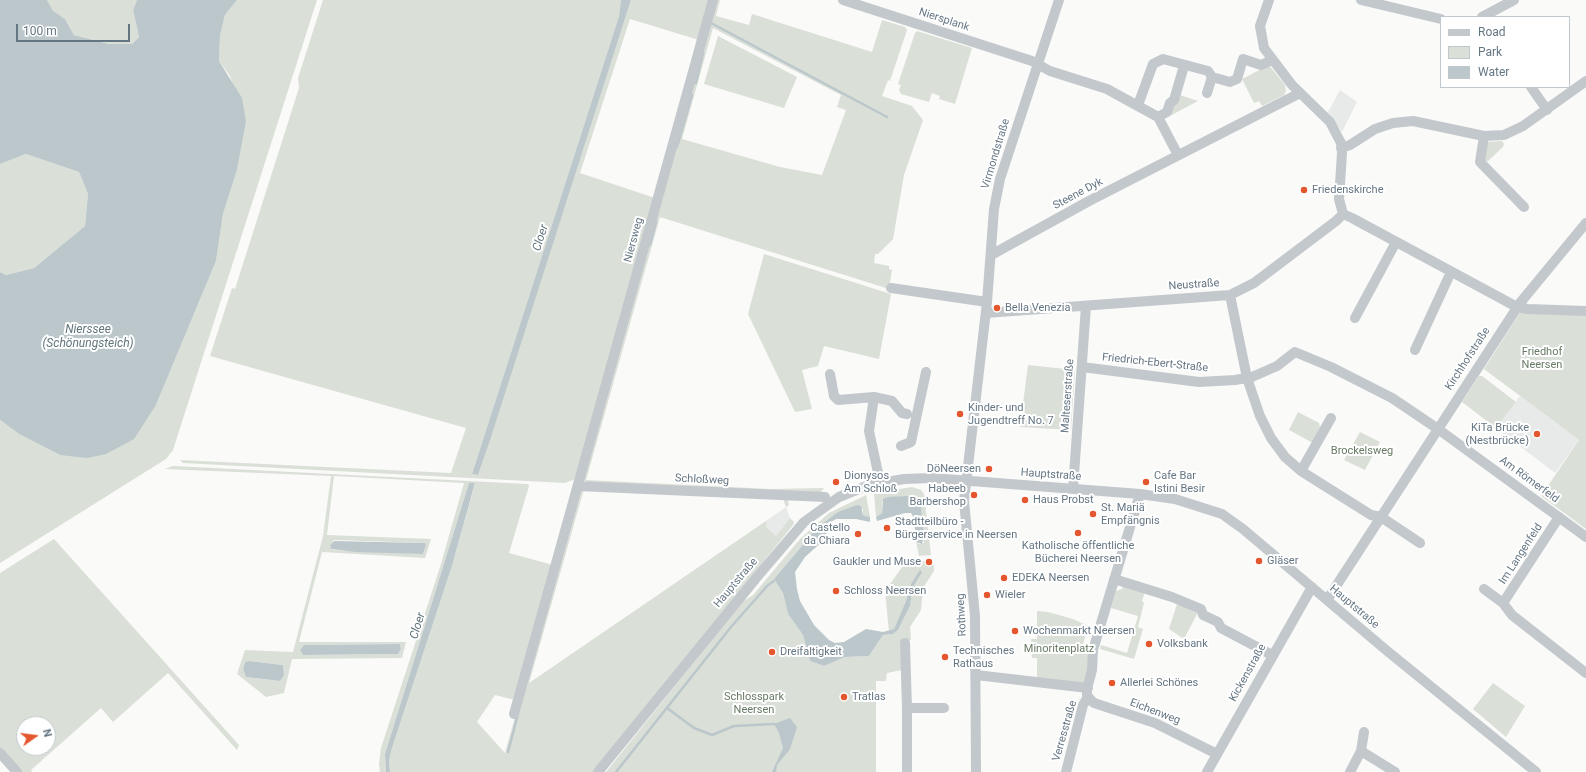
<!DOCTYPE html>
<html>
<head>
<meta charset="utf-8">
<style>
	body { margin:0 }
	#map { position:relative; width:1586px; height:772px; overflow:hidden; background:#fafaf8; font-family:Roboto,sans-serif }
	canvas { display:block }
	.legend { position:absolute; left:1440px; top:16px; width:130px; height:72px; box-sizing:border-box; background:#fff; border:1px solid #c1c8cd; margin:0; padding:5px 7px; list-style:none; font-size:12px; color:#657683 }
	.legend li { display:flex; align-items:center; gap:8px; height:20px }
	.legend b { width:20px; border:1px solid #c1c8cd }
	.north { position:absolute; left:16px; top:716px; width:40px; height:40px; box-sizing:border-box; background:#fff; border:1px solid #c1c8cd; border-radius:50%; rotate:76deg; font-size:11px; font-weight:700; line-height:16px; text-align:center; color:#657683 }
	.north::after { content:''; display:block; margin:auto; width:14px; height:18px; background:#e4572e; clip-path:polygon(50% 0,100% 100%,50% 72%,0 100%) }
	.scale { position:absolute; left:16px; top:24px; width:114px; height:18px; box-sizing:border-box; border:2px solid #657683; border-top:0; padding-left:5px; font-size:12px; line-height:14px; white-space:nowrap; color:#657683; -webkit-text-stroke:3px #fff; paint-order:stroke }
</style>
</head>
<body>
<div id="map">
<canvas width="1586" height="772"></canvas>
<ul class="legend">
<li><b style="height:5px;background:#c3c8cc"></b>Road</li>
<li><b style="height:11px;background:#dadfd7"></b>Park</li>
<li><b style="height:11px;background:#bbc7cb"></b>Water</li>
</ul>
<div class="north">N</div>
<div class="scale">100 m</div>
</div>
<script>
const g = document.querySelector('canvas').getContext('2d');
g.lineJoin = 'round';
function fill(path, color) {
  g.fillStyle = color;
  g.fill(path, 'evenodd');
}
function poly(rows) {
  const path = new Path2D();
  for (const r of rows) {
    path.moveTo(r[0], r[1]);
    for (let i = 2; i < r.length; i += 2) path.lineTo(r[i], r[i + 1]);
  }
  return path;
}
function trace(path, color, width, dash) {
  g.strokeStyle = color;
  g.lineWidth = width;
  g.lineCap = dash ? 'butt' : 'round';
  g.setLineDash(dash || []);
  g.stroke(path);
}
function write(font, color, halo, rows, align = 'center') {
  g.font = font + ' Roboto,sans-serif';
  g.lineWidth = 4;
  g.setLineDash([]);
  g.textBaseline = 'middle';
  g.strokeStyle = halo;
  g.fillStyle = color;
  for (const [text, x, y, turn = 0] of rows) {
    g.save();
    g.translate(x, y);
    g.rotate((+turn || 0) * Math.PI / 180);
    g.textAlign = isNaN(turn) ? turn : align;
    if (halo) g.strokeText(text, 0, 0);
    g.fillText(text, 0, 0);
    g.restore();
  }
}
fill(poly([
	[1340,90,1357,102,1342,132,1328,112],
	[1520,396,1579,440,1555,473,1496,428],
	[786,507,790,518,776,536,766,527,766,521]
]), '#e8e9e9');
fill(poly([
	[47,0,137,0,133,10,139,37,132,44,109,44,74,35,65,19,53,12],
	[237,0,317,0,173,450,166,459,0,563,0,420,19,434,60,455,156,405,216,261,223,214,237,170,246,122,230,76,219,61,220,36,225,15],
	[323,0,621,0,619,16,472,474,478,475,631,0,711,0,699,40,630,19,580,173,655,198,577,477,573,480,565,483,183,463,180,460,451,473,466,428,210,356,232,288,235,289,299,88,298,78],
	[716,0,720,0,716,16,749,25,752,14,872,52,882,20,905,27,907,30,890,81,888,80,882,96,912,106,923,120,904,175,893,239,878,254,875,254,874,263,889,266,889,269,892,270,889,289,660,217,586,480,770,489,824,488,819,494,592,484,582,480],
	[713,28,841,95,837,107,846,110,822,175,780,167,682,139],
	[917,31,972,48,955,104,939,99,940,96,932,93,929,102,901,94,899,90,901,85,898,84,915,33],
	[718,36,797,77,784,108,704,84],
	[1269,65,1285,85,1286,91,1284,95,1262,106,1259,101,1254,103,1242,79],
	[1177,94,1198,101,1168,117],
	[1502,141,1504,144,1503,147,1488,161,1484,162,1487,142],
	[26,154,79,172,88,194,85,226,34,268,6,275,0,272,0,164],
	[764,254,891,294,879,359,824,346,818,366,802,370,812,409,795,412,748,314],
	[1521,311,1586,314,1586,529,1541,496,1579,440,1484,369],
	[1028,365,1075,370,1071,430,1020,427],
	[1479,376,1482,376,1516,402,1496,428,1462,402],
	[1298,412,1319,423,1320,428,1313,443,1289,430],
	[1360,432,1380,442,1365,470,1344,460],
	[173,466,528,484,529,486,509,553,553,565,515,700,495,695,477,722,505,753,579,488,784,498,788,500,789,505,786,507,783,499,584,489,529,683,766,521,766,527,776,536,790,518,794,522,793,525,594,772,390,772,389,760,392,748,452,566,475,484,469,483,385,754,386,772,380,772,379,764,381,748,441,564,464,483,334,476,327,535,431,539,425,558,322,552,299,642,406,642,402,658,292,659,284,693,266,697,237,674,245,650,293,652,323,536,331,476,165,469],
	[334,540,425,543,426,545,423,554,334,550,331,549,330,545],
	[400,644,401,649,398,654,303,655,300,650,304,645],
	[249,661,283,665,284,675,280,681,246,677,243,669,245,662],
	[912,487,921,490,924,494,931,555,919,556,916,542,919,544,924,543,919,497,906,496,885,498,882,502,882,513,876,517,874,493],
	[866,495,870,517,863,515,863,509,838,512,804,543,774,579,783,593,788,614,803,635,810,661,824,666,845,657,869,656,883,635,893,634,898,630,910,606,913,587,911,584,906,601,894,629,889,632,885,591,905,563,933,560,934,571,923,588,921,610,910,627,911,640,902,641,902,670,887,673,886,681,876,681,876,772,606,772,742,602,753,595,800,539,829,513],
	[54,539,239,745,237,750,168,673,113,722,101,708,31,770,32,772,21,772,0,748,0,573],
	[24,724,48,724,48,748,24,748],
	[1123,586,1145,592,1142,601,1144,603,1138,627,1143,629,1134,659,1100,649,1101,645,1127,653,1138,616,1111,608,1116,591,1122,589],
	[1178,601,1194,608,1197,614,1184,639,1169,629],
	[1037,611,1048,612,1073,619,1088,626,1083,645,1085,653,1088,654,1089,664,1085,682,1081,684,1037,679,1037,658,1032,658,1031,639,1037,639],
	[1493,683,1525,706,1506,737,1473,709]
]), '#dadfd7');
fill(poly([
	[0,0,47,0,53,11,65,19,74,35,109,44,132,44,139,37,133,10,137,0,237,0,225,15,220,36,219,61,242,98,246,122,237,170,223,214,216,261,156,405,134,439,106,454,87,458,60,455,19,434,0,420,0,272,6,275,34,268,85,226,88,194,79,172,26,154,0,164],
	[621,0,631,0,491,437,478,475,472,474,619,16],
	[469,483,475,483,452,566,392,748,389,760,390,772,386,772,385,754],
	[906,496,916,496,920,500,924,537,922,544,916,542,914,518,911,513,905,513,877,521,876,517,882,513,883,499,888,497],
	[857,505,861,506,863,515,870,517,870,522,856,519,836,519,831,522,824,540,805,557,795,572,797,589,800,601,814,625,829,640,835,643,844,642,866,629,883,632,894,629,906,601,911,584,920,570,922,572,913,587,910,606,898,630,893,634,883,635,869,656,845,657,824,666,810,661,803,635,788,614,783,593,774,579,816,529,838,512],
	[334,541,425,543,426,545,423,554,356,552,331,549,330,545],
	[400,644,401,649,398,654,303,655,300,650,304,645],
	[249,661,283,665,284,675,280,681,246,677,243,669,245,662],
	[790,718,797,727,790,749,777,765,776,772,772,772,783,748,779,733,774,724]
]), '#bbc7cb');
trace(poly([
	[711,23,887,117],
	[696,83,703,53],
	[677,147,692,95],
	[650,245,656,222],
	[667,708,694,728,712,735,734,726,774,724],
	[508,752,518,714],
	[616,772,731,627,768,585,774,581]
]), '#bbc7cb', 2.5);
trace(poly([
	[843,0,1032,61,1050,71,1107,89,1158,117,1178,155],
	[1269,0,1260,26,1264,48,1292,85,1330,122,1341,143,1342,153,1339,199,1343,214],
	[1361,0,1441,19],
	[1482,17,1514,0],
	[1531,87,1547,110],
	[1207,93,1212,77],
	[1138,105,1153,64,1163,59,1208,71,1212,77,1230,82,1237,79,1243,59,1261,65,1272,60],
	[1158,117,1167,112,1170,103,1174,100,1184,66],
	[1484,136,1480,162,1524,207],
	[1341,148,1350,145,1375,129,1393,123,1413,121,1484,136,1504,135,1523,126,1586,81],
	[1343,214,1352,218,1517,307,1528,309,1586,311],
	[991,255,1089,201,1300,93],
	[891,288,987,302],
	[1230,295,1247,378,1260,416,1271,438,1285,457,1301,471,1371,515,1381,517,1420,543],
	[986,313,1230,295,1254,283,1336,221,1343,214],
	[1355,318,1396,242],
	[1415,350,1451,272],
	[1082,367,1199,382,1235,380,1252,377,1277,366,1295,352,1331,367,1392,398,1438,429,1586,537],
	[830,374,834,396,838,400,874,397,869,431,880,482],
	[874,397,892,401,902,413,907,414],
	[901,446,911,442,926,372],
	[1301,471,1331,418],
	[578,486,825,497],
	[1073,489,1086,306],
	[1140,494,1093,650,1092,670,1087,689,1087,696,1094,703,1155,723,1217,754],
	[1559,517,1503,603,1512,615,1586,673],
	[1114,579,1172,597,1201,609,1203,615,1218,622,1221,628,1272,655],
	[1484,589,1503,603],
	[1327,600,1520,303,1586,223],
	[905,643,907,708],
	[976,675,1088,688],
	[514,714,713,0],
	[1361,751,1395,772],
	[0,753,17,772],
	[598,772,757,577,804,522,839,497,869,485,904,479,932,478,1140,494,1175,499,1222,514,1243,529,1386,650,1536,772],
	[907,772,907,708,944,708],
	[976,772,975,616,964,501,987,302,994,209,1000,179,1059,0],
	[1066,772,1083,705,1088,697],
	[1207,772,1312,587],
	[1350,772,1361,751,1364,732]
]), '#c3c8cc', 10);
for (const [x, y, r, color] of [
	[1304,190,4,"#e4572e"],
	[997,308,4,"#e4572e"],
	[960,414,4,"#e4572e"],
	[1537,434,4,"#e4572e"],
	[989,469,4,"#e4572e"],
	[836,482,4,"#e4572e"],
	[1146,482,4,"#e4572e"],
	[974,495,4,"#e4572e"],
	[1025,500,4,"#e4572e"],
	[1093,514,4,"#e4572e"],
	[887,528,4,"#e4572e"],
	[1078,533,4,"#e4572e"],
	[858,534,4,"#e4572e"],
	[1259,561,4,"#e4572e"],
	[929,562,4,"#e4572e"],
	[1004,578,4,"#e4572e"],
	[836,591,4,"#e4572e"],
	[987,595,4,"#e4572e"],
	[1015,631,4,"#e4572e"],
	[1149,644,4,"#e4572e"],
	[772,652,4,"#e4572e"],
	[945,657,4,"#e4572e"],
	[1112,683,4,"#e4572e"],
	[844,697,4,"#e4572e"]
]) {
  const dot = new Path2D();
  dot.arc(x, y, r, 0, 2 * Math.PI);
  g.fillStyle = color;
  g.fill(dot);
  trace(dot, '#fff', 1.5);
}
write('11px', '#657683', '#fff', [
	["Niersplank",944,20,18],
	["Virmondstraße",996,154,-73],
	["Steene Dyk",1078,194,-28],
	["Niersweg",634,240,-75],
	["Neustraße",1194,285,-4],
	["Kirchhofstraße",1468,359,-57],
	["Friedrich-Ebert-Straße",1155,363,6],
	["Malteserstraße",1068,396,-86],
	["Hauptstraße",1051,475,4],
	["Schloßweg",702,480,3],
	["Am Römerfeld",1529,480,36],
	["Im Langenfeld",1521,554,-57],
	["Hauptstraße",736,583,-50],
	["Hauptstraße",1354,607,40],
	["Rothweg",962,615,-93],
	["Kickenstraße",1248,673,-61],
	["Eichenweg",1155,712,21],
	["Verresstraße",1065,731,-74]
]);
write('11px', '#657683', '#fff', [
	["Friedenskirche",1312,190],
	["Bella Venezia",1005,308],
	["Kinder- und",968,408],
	["Jugendtreff No. 7",968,421],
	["KiTa Brücke",1529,428,"right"],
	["(Nestbrücke)",1529,441,"right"],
	["DöNeersen",981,469,"right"],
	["Dionysos",844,476],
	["Am Schloß",844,489],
	["Cafe Bar",1154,476],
	["Istini Besir",1154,489],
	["Habeeb",966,489,"right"],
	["Barbershop",966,502,"right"],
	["Haus Probst",1033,500],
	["St. Mariä",1101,508],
	["Empfängnis",1101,521],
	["Stadtteilbüro -",895,522],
	["Bürgerservice in Neersen",895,535],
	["Castello",850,528,"right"],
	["da Chiara",850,541,"right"],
	["Katholische öffentliche",1078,546,"center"],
	["Bücherei Neersen",1078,559,"center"],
	["Gläser",1267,561],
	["Gaukler und Muse",921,562,"right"],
	["EDEKA Neersen",1012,578],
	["Schloss Neersen",844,591],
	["Wieler",995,595],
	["Wochenmarkt Neersen",1023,631],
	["Volksbank",1157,644],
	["Technisches",953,651],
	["Rathaus",953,664],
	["Dreifaltigkeit",780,652],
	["Allerlei Schönes",1120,683],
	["Tratlas",852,697]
], 'left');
write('11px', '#687a64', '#fff', [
	["Friedhof",1542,352],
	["Neersen",1542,365],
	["Brockelsweg",1362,451],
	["Minoritenplatz",1059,649],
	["Schlosspark",754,697],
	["Neersen",754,710]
]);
write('italic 12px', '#60757c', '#fff', [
	["Cloer",541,238,-72],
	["Nierssee",88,330],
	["(Schönungsteich)",88,344],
	["Cloer",418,626,-73]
]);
</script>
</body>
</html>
